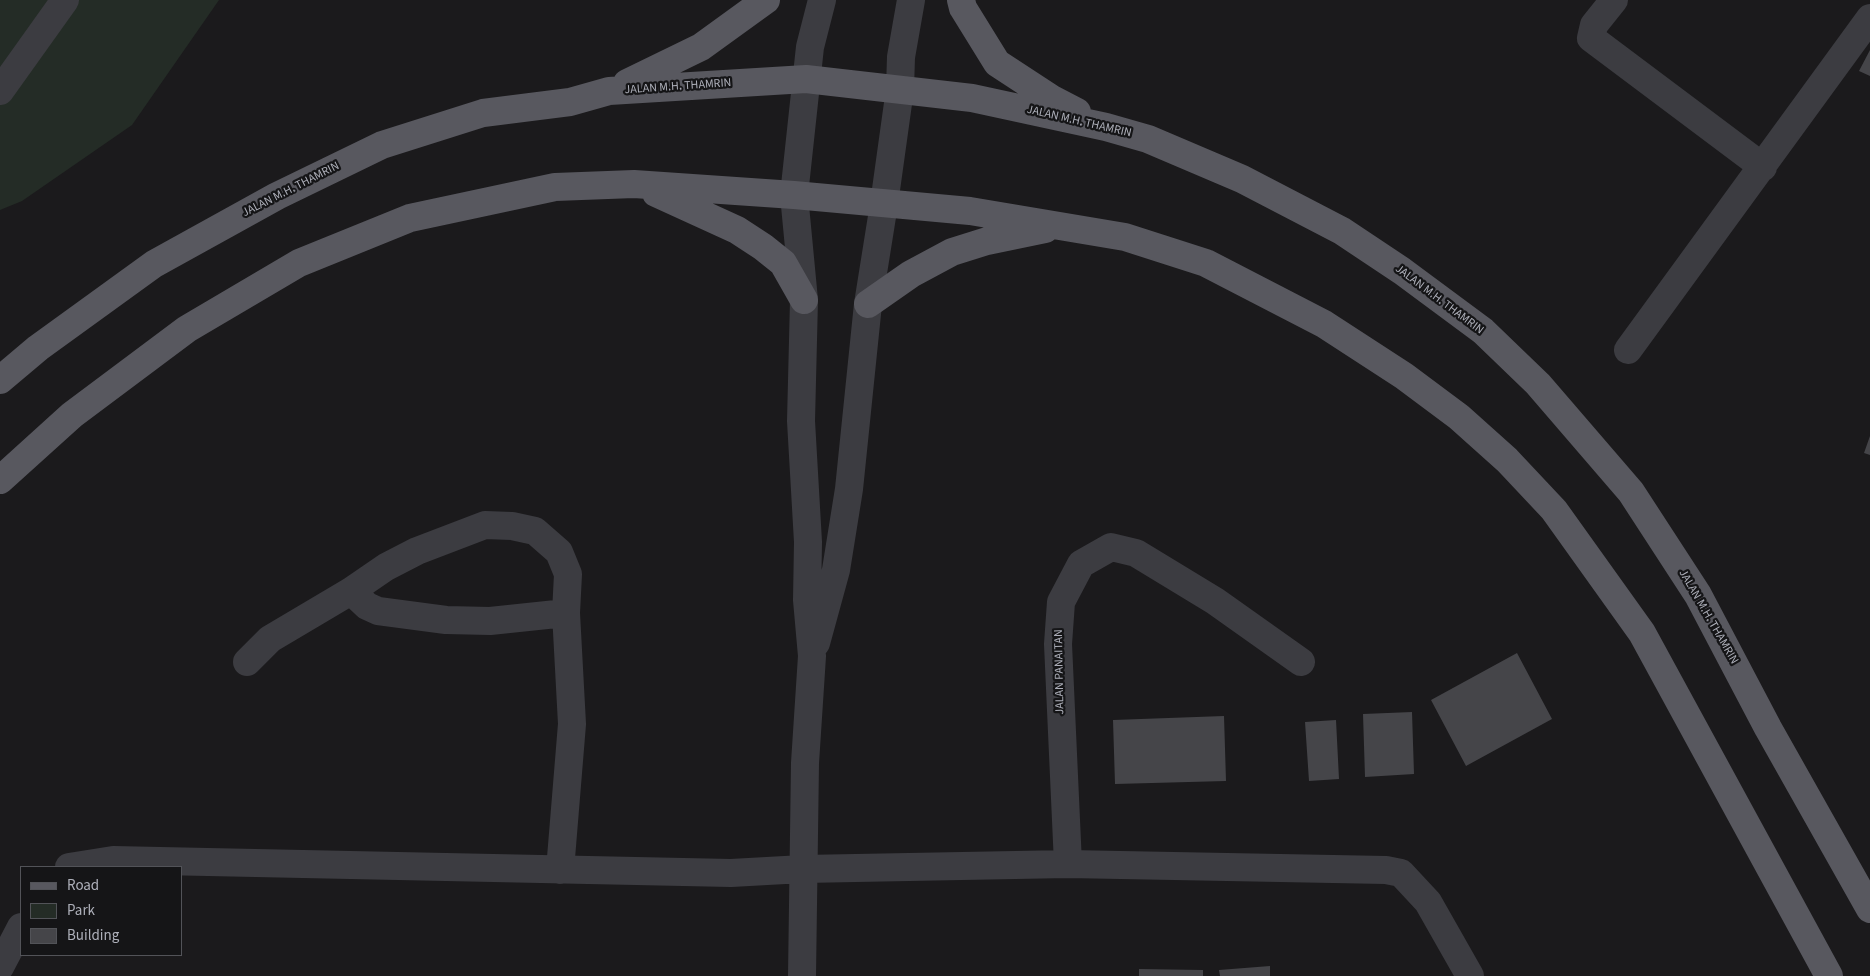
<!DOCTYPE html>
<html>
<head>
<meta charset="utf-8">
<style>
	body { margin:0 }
	#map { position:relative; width:1870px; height:976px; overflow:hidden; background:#1b1a1c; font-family:"Source Sans 3",sans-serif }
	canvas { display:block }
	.legend { position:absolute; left:20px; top:866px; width:162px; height:90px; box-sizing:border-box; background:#151517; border:1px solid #525358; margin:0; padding:6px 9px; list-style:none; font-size:15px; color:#aeb0ba }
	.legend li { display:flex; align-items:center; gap:10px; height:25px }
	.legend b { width:25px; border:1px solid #525358 }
</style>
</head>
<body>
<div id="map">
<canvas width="1870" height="976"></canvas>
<ul class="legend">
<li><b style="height:6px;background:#58585f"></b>Road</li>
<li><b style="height:14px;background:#242c26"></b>Park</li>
<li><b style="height:14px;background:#454549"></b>Building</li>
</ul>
</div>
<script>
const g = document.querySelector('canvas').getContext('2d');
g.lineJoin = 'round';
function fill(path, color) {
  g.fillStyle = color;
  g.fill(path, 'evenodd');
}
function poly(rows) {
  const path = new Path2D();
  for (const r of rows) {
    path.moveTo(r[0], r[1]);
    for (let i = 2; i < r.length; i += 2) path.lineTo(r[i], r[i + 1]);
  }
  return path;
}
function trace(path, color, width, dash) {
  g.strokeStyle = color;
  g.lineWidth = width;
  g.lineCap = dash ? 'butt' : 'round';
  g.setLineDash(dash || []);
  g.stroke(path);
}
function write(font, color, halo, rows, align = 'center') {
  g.font = font + ' "Source Sans 3",sans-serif';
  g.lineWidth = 4.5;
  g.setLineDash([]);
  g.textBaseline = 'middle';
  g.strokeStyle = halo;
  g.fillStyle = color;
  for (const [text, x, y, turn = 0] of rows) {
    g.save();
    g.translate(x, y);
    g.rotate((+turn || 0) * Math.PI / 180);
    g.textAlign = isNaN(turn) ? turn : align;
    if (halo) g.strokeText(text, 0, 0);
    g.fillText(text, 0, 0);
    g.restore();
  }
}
fill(poly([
	[0,0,219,0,132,125,22,201,0,210]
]), '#242c26');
fill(poly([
	[1870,50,1870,76,1859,71],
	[1870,436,1870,455,1864,453],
	[1517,653,1552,719,1466,766,1431,700],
	[1412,712,1414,774,1365,777,1363,714],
	[1224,716,1226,781,1115,784,1113,720],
	[1336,720,1339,779,1309,781,1305,722],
	[1270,966,1270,976,1220,976,1219,970],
	[1139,969,1203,970,1203,976,1139,976]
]), '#454549');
trace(poly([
	[1614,0,1594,25,1591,38,1763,167],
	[0,91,65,0],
	[1628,350,1870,18],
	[351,591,367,606,378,611,446,620,490,621,566,613],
	[816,643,836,570,849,489,868,304,884,204,900,89,901,57,911,0],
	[247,662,270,639,351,591,386,567,417,551,485,525,512,526,535,531,559,552,568,574,566,613,572,724,560,870],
	[1068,864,1058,644,1061,602,1081,564,1111,547,1136,553,1215,601,1301,662],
	[69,867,113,860,731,873,803,869,1068,864,1386,870,1401,873,1428,902,1470,976],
	[0,967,21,927],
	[802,976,805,763,812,656,807,600,808,542,801,421,804,300,794,195,810,47,822,0]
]), '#3c3c41', 28);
trace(poly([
	[961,0,963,8,997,63,1052,99,1077,112],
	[627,83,701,47,766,0],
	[656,193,737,230,763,247,783,263,804,300],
	[868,304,911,274,952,252,987,241,1045,229],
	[0,380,38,348,154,264,277,196,382,145,483,113,570,102,609,91,806,79,972,98,1106,127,1148,139,1242,179,1342,231,1402,271,1483,331,1538,384,1631,492,1698,595,1768,728,1870,909],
	[0,480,72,415,187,329,299,263,410,218,555,187,634,184,794,195,970,211,1125,237,1206,263,1324,324,1404,376,1459,417,1507,460,1554,510,1642,633,1829,976]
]), '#58585f', 28);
write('12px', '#aeb0ba', '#151517', [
	["JALAN M.H. THAMRIN",678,87,-4],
	["JALAN M.H. THAMRIN",1079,122,13],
	["JALAN M.H. THAMRIN",291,190,-27],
	["JALAN M.H. THAMRIN",1439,300,37],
	["JALAN M.H. THAMRIN",1708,617,60],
	["JALAN PANAITAN",1060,672,-91]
]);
</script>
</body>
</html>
